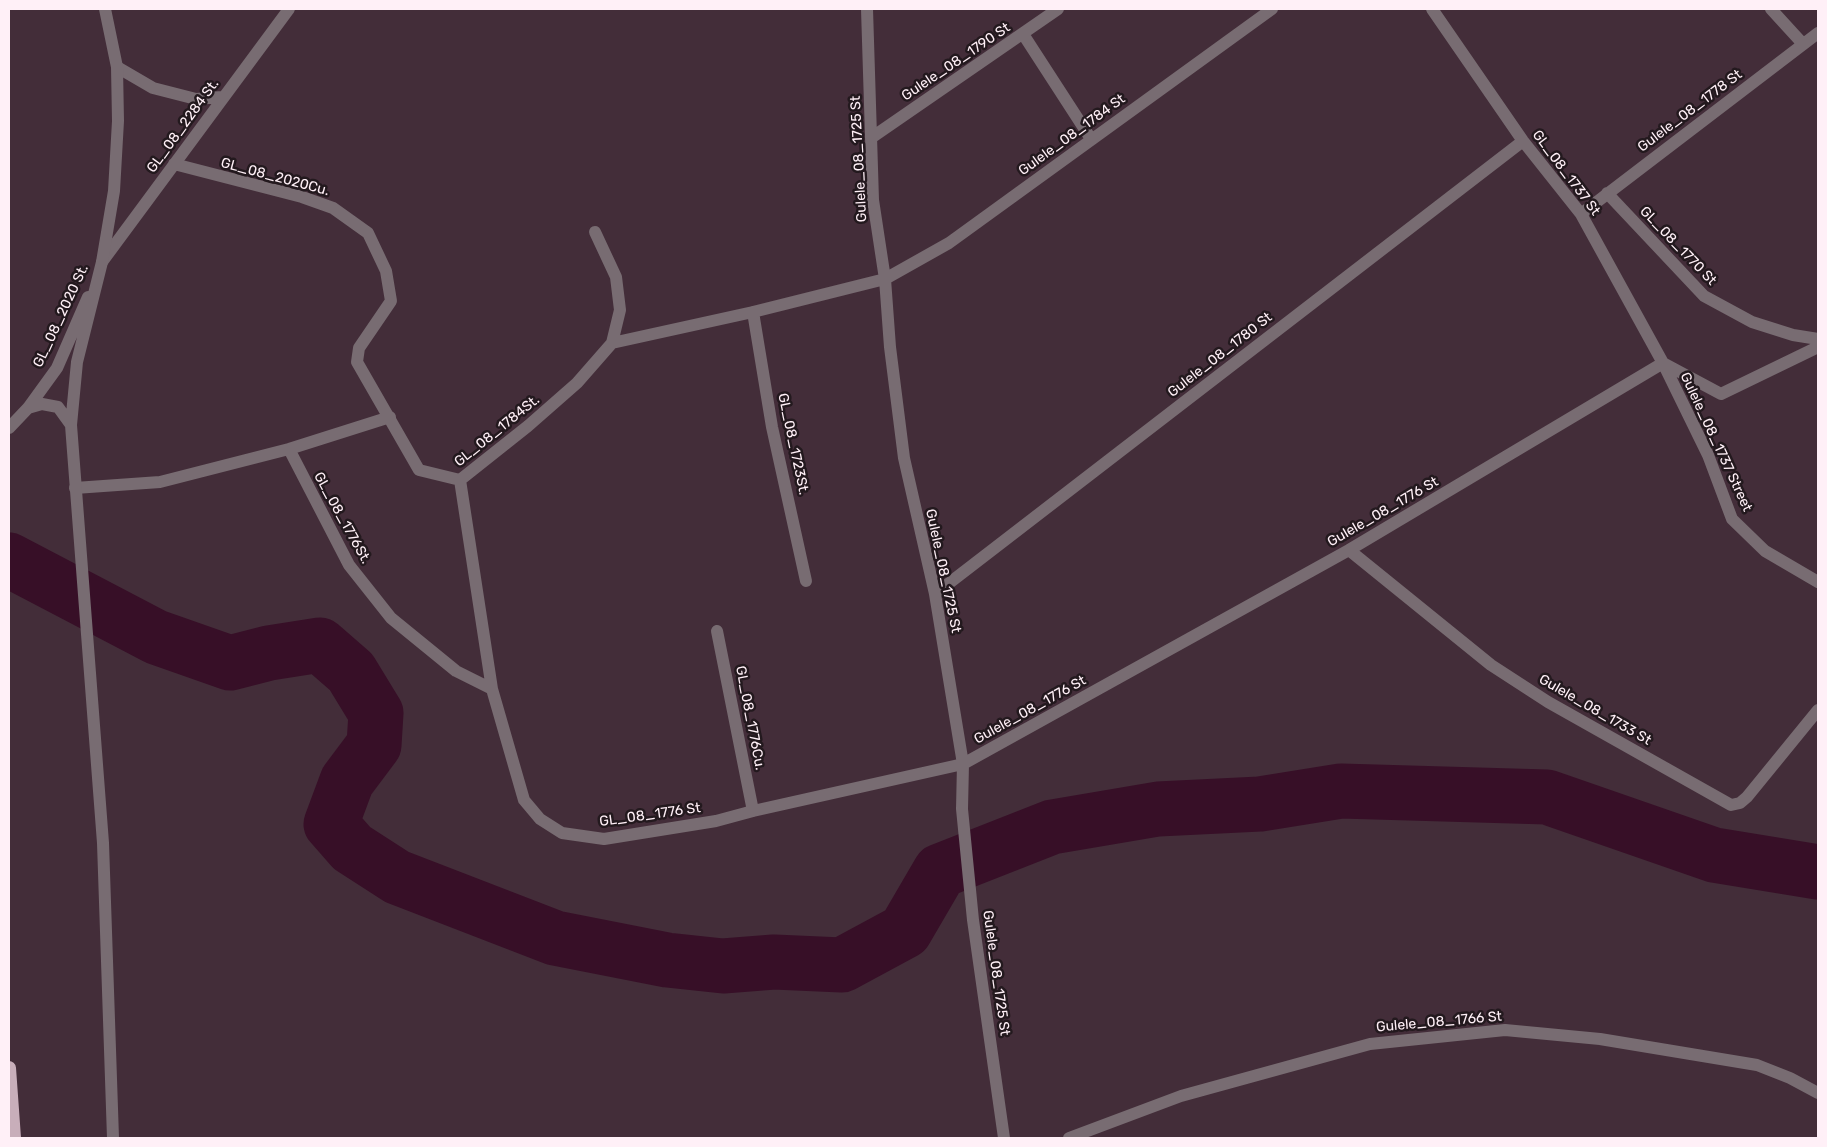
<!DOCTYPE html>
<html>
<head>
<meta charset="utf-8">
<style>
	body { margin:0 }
	#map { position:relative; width:1827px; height:1147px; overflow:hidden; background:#432d39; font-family:Rubik,sans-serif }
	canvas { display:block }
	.frame { position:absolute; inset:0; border:10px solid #fff0f7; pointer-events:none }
</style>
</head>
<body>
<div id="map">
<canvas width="1827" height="1147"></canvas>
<div class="frame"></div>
</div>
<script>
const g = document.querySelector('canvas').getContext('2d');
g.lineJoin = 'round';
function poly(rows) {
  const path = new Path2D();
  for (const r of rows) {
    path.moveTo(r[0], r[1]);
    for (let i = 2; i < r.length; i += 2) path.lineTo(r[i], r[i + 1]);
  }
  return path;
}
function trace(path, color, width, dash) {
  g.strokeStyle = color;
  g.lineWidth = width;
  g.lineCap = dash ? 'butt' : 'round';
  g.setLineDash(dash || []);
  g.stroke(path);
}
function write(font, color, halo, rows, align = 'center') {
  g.font = font + ' Rubik,sans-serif';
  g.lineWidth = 5;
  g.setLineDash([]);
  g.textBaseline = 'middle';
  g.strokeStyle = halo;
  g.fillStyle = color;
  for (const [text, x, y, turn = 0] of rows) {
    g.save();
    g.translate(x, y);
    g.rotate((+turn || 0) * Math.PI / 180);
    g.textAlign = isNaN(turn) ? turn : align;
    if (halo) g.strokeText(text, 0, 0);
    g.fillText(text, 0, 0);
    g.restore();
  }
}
trace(poly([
	[9,560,156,637,230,663,269,653,320,645,351,672,376,713,374,745,347,781,331,824,352,848,397,877,555,938,667,960,723,966,774,962,842,965,905,931,940,871,1052,827,1158,809,1260,804,1341,791,1547,797,1714,855,1818,872]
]), '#370f27', 55);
trace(poly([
	[867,9,873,200,885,279,890,347,904,458,935,594,963,764,962,809,973,920,1004,1138],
	[1432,9,1523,141,1581,214,1663,363,1708,455,1732,519,1765,551,1818,582],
	[1771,9,1803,44],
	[1023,34,1091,139],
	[117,67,153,88,196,99,222,97],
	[871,138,1058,9],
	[174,164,302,197,333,208,368,233,386,271,391,301,359,348,357,362,419,470,460,480],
	[1607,193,1704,296,1752,322,1793,335,1818,339],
	[1581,214,1818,33],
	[595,232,616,277,620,310,612,343],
	[102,262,289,9],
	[753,312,772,427,806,581],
	[1663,363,1721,394,1818,347],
	[289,449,349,565,391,618,456,671,492,689],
	[460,480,492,689,524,800,540,819,562,833,604,839,716,821,753,811,963,764,1349,550,1663,363],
	[460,480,528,426,577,383,612,343,753,312,885,279,949,243,1272,9],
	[75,488,160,482,289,449,390,417],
	[1349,550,1491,665,1548,702,1731,805,1740,803,1747,797,1818,710],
	[935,594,1523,141],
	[717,631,753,811],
	[1069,1138,1181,1096,1370,1044,1505,1030,1600,1039,1757,1065,1790,1078,1818,1093]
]), '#786c72', 12);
trace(poly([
	[105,9,117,67,118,121,114,191,102,262,77,362,71,425,103,843,113,1138],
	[28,408,42,404,58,407,71,425],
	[9,428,28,408,57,368,88,297]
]), '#786c72', 12);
trace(poly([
	[9,1068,14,1138]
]), '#c8aeba', 14);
write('14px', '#fff0f7', '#23191e', [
	["Gulele_08_1790 St",956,62,-34],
	["Gulele_08_1778 St",1690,111,-37],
	["GL_08_2284 St.",183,126,-54],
	["Gulele_08_1784 St",1072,135,-36],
	["Gulele_08_1725 St",859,159,-93],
	["GL_08_1737 St",1566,173,53],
	["GL_08_2020Cu.",275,177,15],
	["GL_08_1770 St",1678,246,46],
	["GL_08_2020 St.",61,316,-65],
	["Gulele_08_1780 St",1220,355,-38],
	["GL_08_1784St.",497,431,-39],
	["Gulele_08_1737 Street",1716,442,65],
	["GL_08_1723St.",793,444,78],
	["Gulele_08_1776 St",1383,512,-30],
	["GL_08_1776St.",342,518,61],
	["Gulele_08_1725 St",943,571,78],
	["Gulele_08_1776 St",1030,710,-29],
	["Gulele_08_1733 St",1595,710,30],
	["GL_08_1776Cu.",750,718,79],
	["GL_08_1776 St",650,815,-8],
	["Gulele_08_1725 St",996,973,82],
	["Gulele_08_1766 St",1439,1022,-5]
]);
</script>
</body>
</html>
